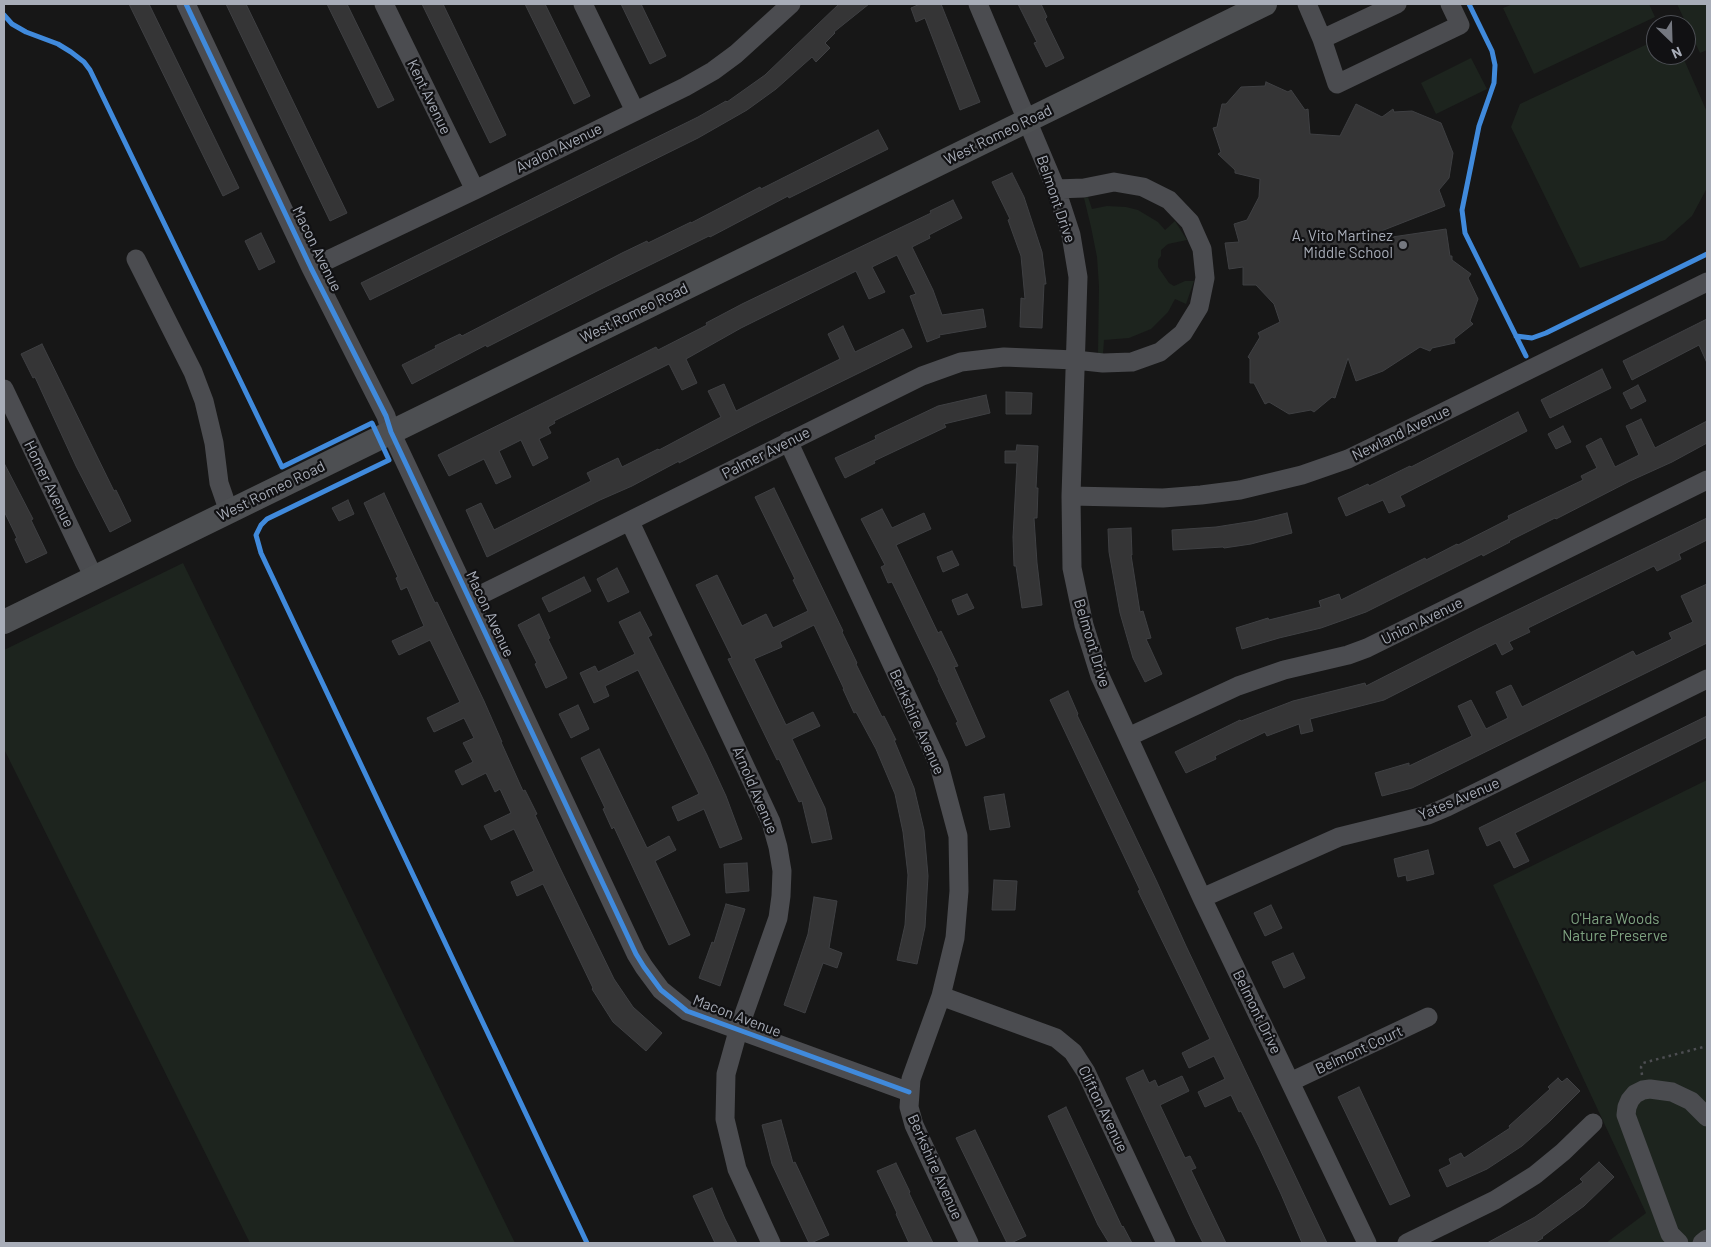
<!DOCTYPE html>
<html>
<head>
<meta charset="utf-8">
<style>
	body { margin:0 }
	#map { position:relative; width:1711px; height:1247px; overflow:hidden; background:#171717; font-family:Barlow,sans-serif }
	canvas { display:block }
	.frame { position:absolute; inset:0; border:5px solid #a8adb8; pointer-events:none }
	.north { position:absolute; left:1646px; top:15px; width:50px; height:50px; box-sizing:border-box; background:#111113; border:1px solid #4d4f55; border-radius:50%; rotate:156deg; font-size:14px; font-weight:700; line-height:20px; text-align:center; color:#a8adb8 }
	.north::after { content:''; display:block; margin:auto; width:18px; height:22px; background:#757880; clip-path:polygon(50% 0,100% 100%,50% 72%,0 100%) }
</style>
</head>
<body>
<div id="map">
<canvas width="1711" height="1247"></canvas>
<div class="frame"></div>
<div class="north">N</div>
</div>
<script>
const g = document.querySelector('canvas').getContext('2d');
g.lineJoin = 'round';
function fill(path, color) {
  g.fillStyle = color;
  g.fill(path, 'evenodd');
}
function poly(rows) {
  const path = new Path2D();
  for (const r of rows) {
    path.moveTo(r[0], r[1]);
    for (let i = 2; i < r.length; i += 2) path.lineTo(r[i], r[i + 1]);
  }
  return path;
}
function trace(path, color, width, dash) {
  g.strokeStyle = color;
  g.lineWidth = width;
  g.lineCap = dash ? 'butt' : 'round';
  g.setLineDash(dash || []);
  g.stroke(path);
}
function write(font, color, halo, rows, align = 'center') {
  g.font = font + ' Barlow,sans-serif';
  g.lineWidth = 4.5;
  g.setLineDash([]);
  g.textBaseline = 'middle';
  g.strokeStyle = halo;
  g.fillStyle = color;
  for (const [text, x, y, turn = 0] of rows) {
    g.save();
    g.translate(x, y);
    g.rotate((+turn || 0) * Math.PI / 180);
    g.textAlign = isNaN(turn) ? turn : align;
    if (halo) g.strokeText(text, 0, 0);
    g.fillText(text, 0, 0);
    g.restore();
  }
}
fill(poly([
	[1513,4,1649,4,1655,17,1534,74,1503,8],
	[1677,4,1707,4,1707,50,1700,53],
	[1656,40,1656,55,1682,55,1707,112,1707,188,1692,216,1665,240,1580,268,1511,127,1520,104],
	[1471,58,1487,89,1436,114,1421,83],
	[1088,197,1092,209,1107,206,1126,207,1138,210,1158,222,1165,230,1175,221,1187,240,1168,244,1161,250,1161,256,1158,260,1158,267,1169,283,1174,286,1185,281,1194,281,1186,304,1175,299,1168,312,1151,329,1129,338,1104,340,1103,354,1098,354,1099,286,1097,257,1091,227,1084,198],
	[183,563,515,1243,250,1243,4,749,4,650],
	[1707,780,1707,1243,1606,1243,1646,1213,1493,885]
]), '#1d241e');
const building = poly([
	[129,4,149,4,239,188,223,196,129,4],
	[226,4,246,4,347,213,330,221,226,4],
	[327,4,347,4,394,100,378,108,327,4],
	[422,4,443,4,506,135,490,143,422,4],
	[525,4,545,4,590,96,574,104,525,4],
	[621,4,641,4,666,56,650,64,621,4],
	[839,4,869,4,834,32,835,33,825,43,830,48,816,62,812,57,776,89,747,110,698,138,370,300,361,283,698,117,726,101,727,102,765,75,839,4],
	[920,4,941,4,980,102,960,110,925,18,916,22,911,8,920,4],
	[1018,4,1041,4,1047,17,1045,19,1064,58,1046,67,1034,43,1037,42,1018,4],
	[1266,82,1288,92,1291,90,1305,110,1308,109,1310,134,1340,136,1356,104,1382,117,1393,109,1394,112,1412,111,1441,123,1453,153,1449,178,1439,190,1445,206,1371,235,1372,240,1446,229,1450,256,1452,256,1452,260,1471,274,1468,278,1478,299,1470,321,1473,324,1454,339,1455,343,1432,348,1430,351,1420,347,1383,371,1356,381,1348,358,1335,398,1332,397,1314,412,1311,410,1289,414,1269,402,1265,404,1254,383,1250,383,1250,359,1248,357,1260,337,1258,333,1280,322,1274,304,1256,285,1243,285,1243,267,1229,269,1225,243,1239,242,1234,224,1247,220,1259,197,1260,179,1235,173,1235,170,1218,154,1221,152,1213,128,1217,127,1222,104,1226,104,1241,87,1265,86,1266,82],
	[878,130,888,149,789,198,788,196,710,237,709,236,599,290,487,347,486,345,412,384,402,365,436,348,435,346,460,334,462,336,622,253,647,241,648,243,691,222,691,223,760,187,761,189,878,130],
	[1012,173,1024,197,1042,252,1046,284,1044,284,1042,328,1020,327,1021,298,1025,299,1021,256,1008,220,1010,219,992,182,1012,173],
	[953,200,962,218,929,235,930,238,912,247,933,290,942,315,983,309,986,327,939,335,940,337,927,342,910,296,916,294,897,255,872,267,885,292,869,299,856,271,741,328,686,359,697,383,682,390,669,364,554,421,555,423,548,427,551,433,539,439,548,458,533,466,521,440,499,451,511,477,496,484,484,459,449,476,438,455,656,347,658,350,707,325,706,323,742,304,931,213,930,211,953,200],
	[261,233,275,262,259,270,245,241,261,233],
	[1707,319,1707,363,1699,345,1632,380,1623,361,1707,319],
	[843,326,855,352,903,329,912,347,757,423,679,463,679,461,632,486,600,500,487,557,466,510,481,503,494,530,591,481,587,473,618,458,622,467,658,449,659,450,721,417,708,391,724,384,736,411,840,359,828,334,843,326],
	[42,344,114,491,116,490,131,521,110,532,76,466,35,377,33,378,21,354,42,344],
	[1602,369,1611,388,1550,418,1541,400,1602,369],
	[1638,385,1646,401,1631,409,1623,393,1638,385],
	[1006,392,1032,393,1031,414,1006,414,1006,392],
	[986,395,990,413,944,424,946,427,874,461,875,463,845,478,835,458,876,439,875,436,938,406,986,395],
	[1518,412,1527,431,1400,496,1405,506,1389,513,1383,500,1346,516,1338,498,1368,484,1369,486,1410,466,1411,467,1518,412],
	[1641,419,1655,448,1707,421,1707,443,1672,462,1630,481,1556,519,1555,518,1509,541,1510,542,1483,556,1482,554,1366,612,1321,628,1279,638,1242,649,1236,628,1268,618,1269,620,1321,607,1319,601,1339,594,1341,600,1425,558,1426,560,1457,544,1458,545,1509,519,1508,516,1583,480,1581,476,1597,468,1586,446,1601,438,1615,467,1639,455,1626,426,1641,419],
	[1563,426,1571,442,1556,449,1548,434,1563,426],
	[1017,445,1038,446,1036,488,1038,488,1037,518,1034,518,1037,563,1042,605,1022,608,1016,566,1014,566,1013,537,1017,463,1005,463,1005,451,1016,451,1017,445],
	[4,463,33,519,31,520,47,553,26,563,15,539,17,538,4,511,4,463],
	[774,488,843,631,842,632,857,663,856,664,882,717,884,716,896,740,894,740,914,788,924,830,928,876,925,927,917,964,897,960,905,925,908,875,903,832,895,794,876,749,856,712,854,713,843,689,844,689,814,625,780,642,782,647,754,659,786,725,813,712,820,726,792,739,825,808,832,839,812,843,802,801,799,802,779,759,777,760,728,659,732,658,696,585,717,575,742,626,766,614,773,628,808,611,793,580,795,579,755,497,774,488],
	[384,493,435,603,437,602,484,701,502,742,501,742,523,791,525,790,537,814,535,815,560,868,614,979,633,1007,662,1033,646,1051,613,1022,592,989,593,988,543,884,517,896,511,882,534,871,514,829,491,840,484,826,511,813,500,789,495,792,486,773,462,785,455,771,473,762,463,743,474,738,464,718,434,732,427,718,460,702,430,640,399,655,392,641,424,626,407,587,401,590,396,578,398,577,364,503,384,493],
	[348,500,354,514,339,521,332,508,348,500],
	[882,509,892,528,924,513,931,529,896,545,938,633,941,631,958,666,954,667,985,737,966,746,956,723,958,722,938,680,939,680,892,582,888,583,881,567,885,565,861,519,882,509],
	[1287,513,1292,533,1251,544,1224,548,1223,547,1173,550,1172,530,1216,527,1254,521,1287,513],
	[1707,518,1707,540,1679,554,1681,559,1657,571,1654,566,1528,628,1530,632,1509,642,1513,649,1502,655,1496,643,1384,700,1310,719,1313,731,1301,734,1299,724,1267,736,1265,732,1215,756,1216,759,1186,773,1175,752,1240,720,1241,721,1293,701,1365,683,1366,686,1478,629,1707,518],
	[1131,528,1132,555,1131,555,1140,612,1143,611,1151,638,1146,639,1162,674,1145,682,1133,658,1120,613,1109,552,1108,529,1131,528],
	[952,551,959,565,943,572,937,557,952,551],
	[617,568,629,592,608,602,597,579,617,568],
	[584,577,591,591,549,612,542,598,584,577],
	[1707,584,1707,643,1412,788,1382,796,1375,773,1409,763,1409,766,1472,736,1458,706,1471,700,1486,729,1508,718,1496,692,1511,685,1522,707,1633,651,1636,656,1672,639,1669,633,1693,622,1681,596,1707,584],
	[967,594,974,608,958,615,952,600,967,594],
	[640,612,652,635,648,637,707,755,726,796,742,839,720,848,704,809,678,821,672,807,699,794,638,670,605,686,609,696,594,703,580,673,595,666,598,672,635,654,619,622,640,612],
	[539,614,550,638,548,639,567,678,546,688,535,664,537,663,518,625,539,614],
	[1068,691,1078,714,1077,715,1157,882,1186,946,1327,1243,1302,1243,1281,1194,1259,1147,1241,1111,1239,1112,1231,1095,1205,1107,1198,1092,1225,1079,1214,1056,1189,1068,1182,1053,1210,1039,1138,891,1140,890,1050,700,1068,691],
	[578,705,589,729,571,738,559,714,578,705],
	[1707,716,1707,737,1515,833,1529,861,1514,868,1500,840,1487,846,1479,828,1707,716],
	[599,749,647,848,669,836,676,850,655,861,690,935,669,945,614,827,612,829,603,809,605,808,581,758,599,749],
	[1004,794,1010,827,990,830,984,797,1004,794],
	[1428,850,1434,874,1407,881,1406,875,1398,877,1394,859,1428,850],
	[747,863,749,891,726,893,724,864,747,863],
	[994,880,1017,881,1015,910,992,910,994,880],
	[814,897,837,901,829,948,842,953,837,968,823,963,805,1013,784,1005,808,934,814,897],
	[726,904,745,909,720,986,699,978,712,942,714,943,726,904],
	[1271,905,1282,928,1265,936,1254,913,1271,905],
	[1293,953,1305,978,1284,988,1272,962,1293,953],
	[1143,1070,1149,1083,1155,1080,1158,1087,1182,1076,1189,1091,1160,1105,1185,1158,1190,1156,1196,1168,1191,1170,1226,1243,1203,1243,1193,1223,1126,1078,1143,1070],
	[1558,1078,1562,1082,1567,1078,1580,1091,1550,1121,1522,1146,1487,1169,1447,1187,1439,1170,1451,1164,1449,1159,1461,1153,1464,1158,1510,1128,1509,1126,1550,1089,1548,1087,1558,1078],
	[1359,1087,1410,1196,1390,1205,1338,1097,1359,1087],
	[1066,1107,1122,1227,1123,1226,1132,1243,1109,1243,1098,1225,1048,1116,1066,1107],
	[781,1120,793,1163,795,1162,829,1235,811,1243,809,1243,772,1164,762,1125,781,1120],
	[975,1130,1026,1236,1011,1243,1007,1243,956,1138,975,1130],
	[1599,1162,1614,1177,1584,1206,1542,1237,1543,1238,1534,1243,1487,1243,1535,1217,1583,1182,1580,1179,1599,1162],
	[896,1163,910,1192,909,1193,933,1243,909,1243,896,1214,897,1213,877,1171,896,1163],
	[712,1188,725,1219,737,1243,715,1243,693,1196,712,1188]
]);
fill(building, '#353536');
trace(building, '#3f4043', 1);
trace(poly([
	[1642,1075,1641,1067,1643,1063,1707,1046]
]), '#4d4e52', 2.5, [2.5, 4]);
trace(poly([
	[186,4,311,268,386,416,391,432,636,954,644,967,661,990,687,1011,909,1092],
	[384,4,475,190],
	[583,4,635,111],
	[978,4,1056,189,1071,235,1078,277,1071,496,1072,568,1084,625,1100,676,1202,898,1367,1243],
	[1307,4,1322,39,1337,84,1460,25,1450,4],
	[1322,39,1397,4],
	[136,259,193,372,204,401,214,443,219,483,229,512],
	[311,268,475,190,685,87,713,71,736,54,791,4],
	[4,389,94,578],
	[788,441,939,765,958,836,959,891,955,938,941,996,911,1079,909,1107,914,1125,969,1243],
	[1071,496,1163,498,1201,495,1240,490,1302,475,1348,459,1381,443,1707,282],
	[630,522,758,794,771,822,778,847,782,871,781,896,778,918,738,1031,726,1074,725,1119,737,1169,771,1243],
	[470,600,922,376,961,362,1004,357,1075,360,1103,363,1132,362,1160,352,1183,333,1199,307,1205,278,1202,249,1190,222,1169,200,1143,187,1114,182,1084,188,1056,189],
	[1128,737,1238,686,1284,670,1348,655,1367,648,1707,480],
	[1202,898,1339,837,1428,815,1447,807,1707,679],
	[941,996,1056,1038,1073,1052,1086,1072,1166,1243],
	[1290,1082,1428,1017],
	[1407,1243,1495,1200,1535,1175,1563,1152,1593,1123],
	[1679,1243,1670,1234,1626,1115,1627,1107,1630,1100,1635,1094,1643,1090,1650,1089,1672,1092,1691,1101,1707,1117],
	[1702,1243,1707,1239]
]), '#4b4c50', 19);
trace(poly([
	[4,622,1265,4]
]), '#4d4f52', 24);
trace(poly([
	[186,4,311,268,386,416,391,432,636,954,644,967,661,990,687,1011,909,1092],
	[1469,4,1492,51,1495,65,1494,83,1479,126,1462,210,1465,233,1526,356],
	[4,15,12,24,26,32,58,44,71,52,84,62,90,70,282,467,372,423,389,460,267,519,261,525,256,535,261,553,587,1243],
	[1516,336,1532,338,1546,333,1707,254]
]), '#408adc', 5);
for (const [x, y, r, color] of [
	[1403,245,5,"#757880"]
]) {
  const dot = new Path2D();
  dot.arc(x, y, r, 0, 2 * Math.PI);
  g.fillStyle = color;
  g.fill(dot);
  trace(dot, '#111113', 2);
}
write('15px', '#a8adb8', '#111113', [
	["Kent Avenue",429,97,64],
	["West Romeo Road",998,135,-26],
	["Avalon Avenue",559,148,-26],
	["Belmont Drive",1056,199,71],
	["Macon Avenue",317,249,64],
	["West Romeo Road",634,313,-26],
	["Newland Avenue",1401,433,-26],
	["Palmer Avenue",766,453,-27],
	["Homer Avenue",49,484,64],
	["West Romeo Road",271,491,-26],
	["Macon Avenue",490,614,65],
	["Union Avenue",1422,621,-26],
	["Belmont Drive",1092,643,73],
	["Berkshire Avenue",917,722,66],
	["Arnold Avenue",755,790,67],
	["Yates Avenue",1459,799,-23],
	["Belmont Drive",1257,1012,64],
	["Macon Avenue",737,1016,21],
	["Belmont Court",1359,1050,-25],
	["Clifton Avenue",1103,1109,64],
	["Berkshire Avenue",935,1167,66]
]);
write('15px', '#a8adb8', '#111113', [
	["A. Vito Martinez",1393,236],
	["Middle School",1393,253]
], 'right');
write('15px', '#7fa381', '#111113', [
	["O'Hara Woods",1615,919],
	["Nature Preserve",1615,936]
]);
</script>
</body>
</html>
